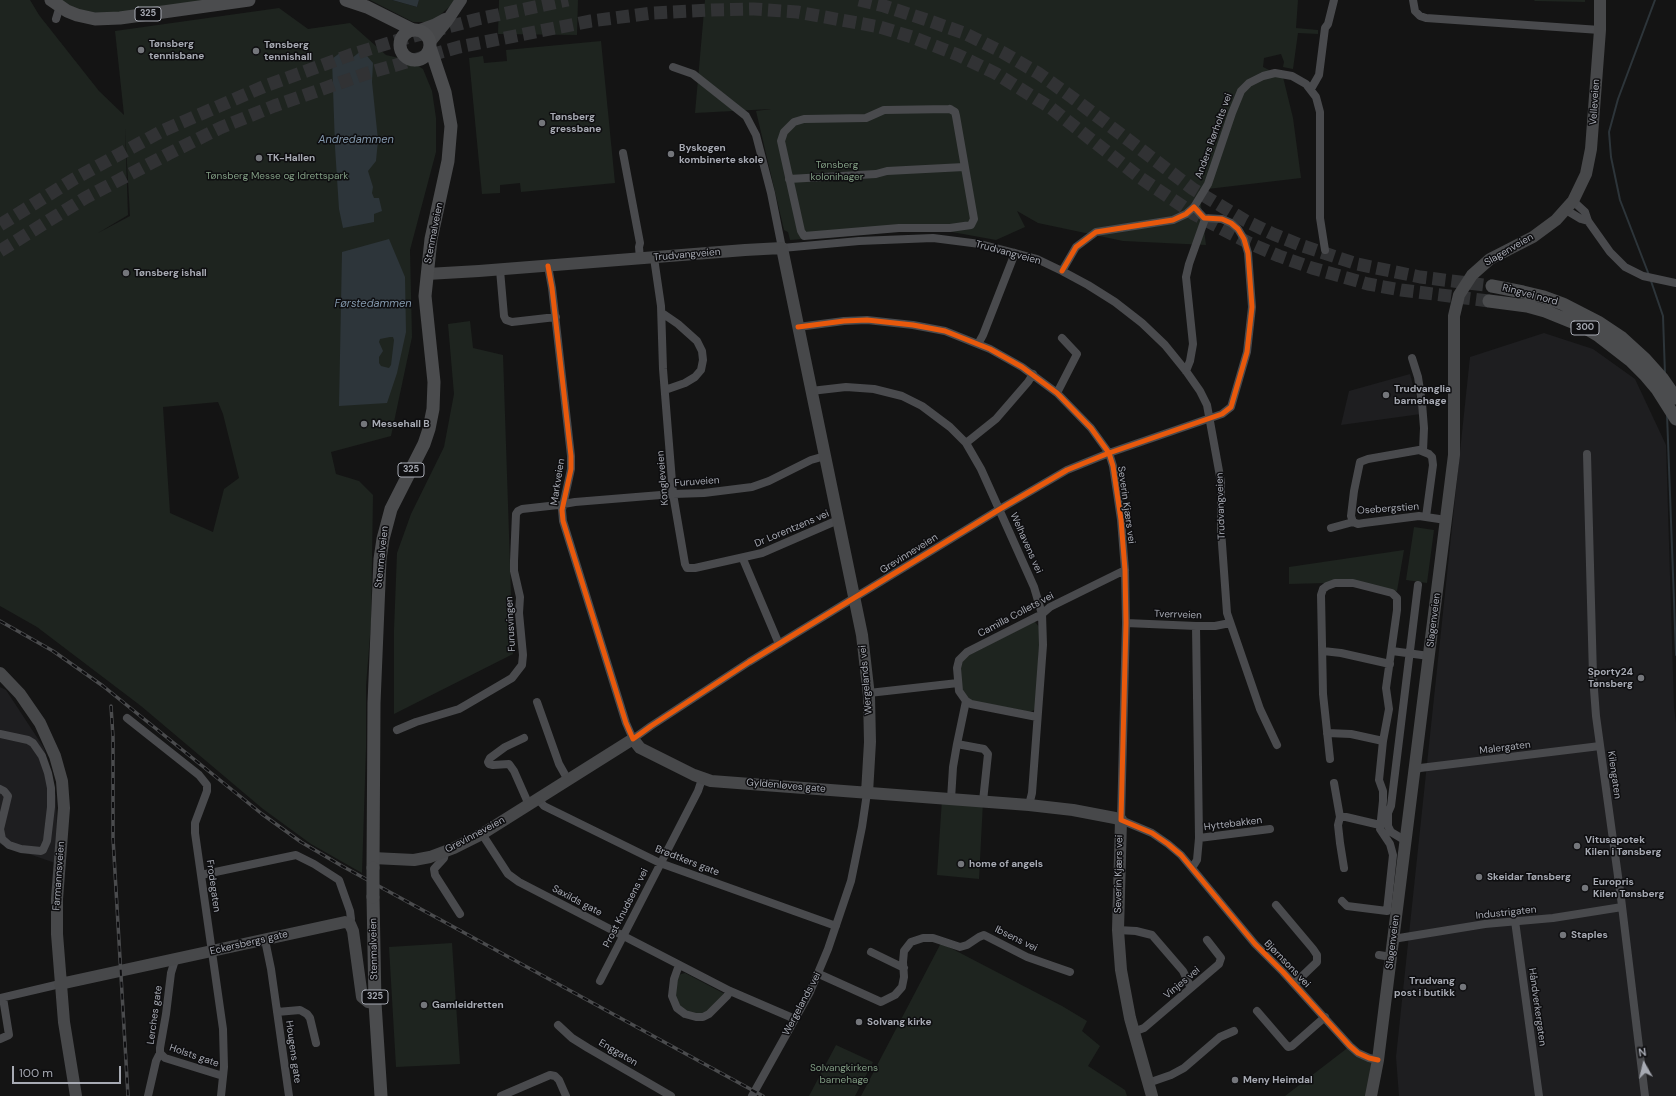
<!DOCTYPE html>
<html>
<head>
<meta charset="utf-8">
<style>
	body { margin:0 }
	#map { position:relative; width:1676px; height:1096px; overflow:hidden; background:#141414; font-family:"DM Sans",sans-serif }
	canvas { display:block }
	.north { position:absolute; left:1624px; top:1044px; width:40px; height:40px; -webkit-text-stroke:3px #0e0e10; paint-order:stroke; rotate:352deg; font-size:11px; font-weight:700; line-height:16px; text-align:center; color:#a7aab3 }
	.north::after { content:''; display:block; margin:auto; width:14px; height:18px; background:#a7aab3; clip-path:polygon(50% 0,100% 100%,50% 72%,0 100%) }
	.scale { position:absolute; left:12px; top:1066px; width:109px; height:18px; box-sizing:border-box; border:2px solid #a7aab3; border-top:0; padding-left:5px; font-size:12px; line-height:14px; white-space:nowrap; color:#a7aab3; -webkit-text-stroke:3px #0e0e10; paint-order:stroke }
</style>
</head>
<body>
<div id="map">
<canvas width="1676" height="1096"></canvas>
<div class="north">N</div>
<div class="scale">100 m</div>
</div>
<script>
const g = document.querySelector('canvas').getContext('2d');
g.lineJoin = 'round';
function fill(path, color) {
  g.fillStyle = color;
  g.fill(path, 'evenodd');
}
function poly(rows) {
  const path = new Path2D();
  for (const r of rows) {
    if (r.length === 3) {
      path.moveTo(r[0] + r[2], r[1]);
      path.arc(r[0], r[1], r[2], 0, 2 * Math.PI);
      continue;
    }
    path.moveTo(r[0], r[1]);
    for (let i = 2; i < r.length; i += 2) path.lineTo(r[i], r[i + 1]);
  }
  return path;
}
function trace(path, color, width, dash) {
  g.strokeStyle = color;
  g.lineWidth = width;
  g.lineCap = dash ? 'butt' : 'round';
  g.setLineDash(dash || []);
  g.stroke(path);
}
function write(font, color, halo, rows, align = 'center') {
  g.font = font + ' "DM Sans",sans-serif';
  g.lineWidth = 3;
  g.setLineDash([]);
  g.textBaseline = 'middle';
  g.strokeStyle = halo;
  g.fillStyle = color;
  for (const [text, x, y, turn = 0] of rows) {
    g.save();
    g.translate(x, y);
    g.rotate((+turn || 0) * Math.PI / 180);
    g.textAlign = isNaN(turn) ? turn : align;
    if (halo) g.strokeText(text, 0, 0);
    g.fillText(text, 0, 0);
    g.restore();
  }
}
fill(poly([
	[1544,333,1593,349,1635,379,1666,445,1674,707,1676,723,1676,1096,1399,1096,1396,1057,1470,357],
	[1410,374,1421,414,1341,425,1349,391],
	[0,687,6,690,44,748,56,796,58,864,0,844]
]), '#1e1e20');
fill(poly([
	[0,0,30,0,39,15,99,91,124,115,115,31,279,8,308,29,350,23,386,55,408,60,423,69,432,91,436,118,436,152,410,250,412,337,391,436,331,452,336,474,359,481,373,495,371,623,366,686,366,748,362,873,311,844,263,809,141,706,37,627,0,606],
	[125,128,130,216,98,233,128,215],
	[218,402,223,414,239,478,224,489,213,532,170,513,163,407],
	[59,0,213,0,100,18,69,9],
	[370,0,392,0,417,7,419,0,456,0,455,2,432,22,413,22],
	[499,0,578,0,577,35,498,34],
	[705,0,1298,0,1296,28,1318,30,1318,34,1298,33,1293,69,1283,67,1284,62,1281,54,1264,58,1263,67,1283,77,1293,118,1301,178,1199,190,1206,245,1123,241,1038,223,1017,211,1025,227,996,240,952,232,920,230,790,240,788,232,784,230,756,111,771,109,695,113],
	[1534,0,1585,0,1585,2,1535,1],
	[601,41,615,183,521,192,520,183,500,185,500,193,482,194,469,58,483,56,484,63,507,61,506,50],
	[470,321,473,348,503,355,513,654,394,714,394,630,397,553,411,514,444,447,454,394,448,324],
	[1414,527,1434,530,1427,583,1406,580],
	[1404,550,1397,591,1326,583,1289,584,1289,567],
	[1033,622,1035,622,1040,628,1036,708,1034,710,1030,712,973,701,968,699,962,691,960,667,965,657],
	[942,799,983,802,979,879,937,875],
	[452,943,460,1064,396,1067,389,947],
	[941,943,1062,1006,1087,1021,1082,1031,1100,1046,1088,1066,1125,1090,1127,1096,861,1096],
	[685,973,725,994,715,1008,698,1016,680,1008,675,995,678,977,681,974],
	[836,1045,873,1062,855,1096,809,1096],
	[1350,1046,1370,1061,1373,1065,1367,1096,1285,1096]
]), '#1e241f');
fill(poly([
	[392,0,419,0,417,7],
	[362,50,373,63,372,82,378,140,376,161,368,171,373,187,372,193,374,198,379,198,382,211,374,214,374,222,343,228,339,209,335,147,332,59,341,52,351,59],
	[389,239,405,277,406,332,397,373,387,403,339,406,342,252],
	[390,337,393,337,394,340,391,365,389,368,381,366,379,363,379,357,383,351,379,342,380,339]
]), '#2d353a');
trace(poly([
	[1649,275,1620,200,1611,157,1609,132,1618,99,1655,0],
	[1651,281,1663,316,1665,374],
	[1667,414,1676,655]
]), '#2d353a', 2);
trace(poly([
	[859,0,884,6,924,19,964,33,1002,52,1038,73,1073,98,1193,189,1246,221,1273,234,1300,245,1357,264,1420,277,1492,286],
	[0,225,74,179,162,131,265,86,350,55,399,40,478,19,568,0],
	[0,251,85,198,168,154,220,128,274,106,368,73,459,47,591,21,652,13,712,10,754,9,797,12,880,27,912,37,958,55,995,73,1051,108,1139,177,1194,214,1249,243,1279,256,1312,268,1368,284,1401,290,1489,301]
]), '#313234', 13, [13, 6]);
trace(poly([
	[1413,0,1415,11,1420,16,1426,18,1600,30],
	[56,19,60,6],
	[673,67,693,74,746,116,756,135,771,193,782,248,859,241,933,238,980,244,1015,253,1037,259,1062,271,1088,285,1115,302,1142,323,1165,345,1186,371,1200,391,1207,405,1221,482,1221,530,1227,613,1260,709,1277,745],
	[1311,89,1319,75,1325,28,1328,24,1334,0],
	[950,109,955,112,956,116,974,219,971,225,950,228,899,228,804,236,801,231,781,141,784,132,794,122,804,119,866,118,884,110,950,109],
	[623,153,640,243,639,247,640,259],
	[789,179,876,174,887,171,964,167],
	[1573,201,1585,212,1588,221,1610,252,1625,267,1643,276,1676,283],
	[1566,210,1581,219,1588,221],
	[654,258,661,306,663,369,673,494,685,564,687,568,695,568,762,553,838,520],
	[548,266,552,288,571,456,571,469,562,510,563,521,626,723,633,739,651,726,749,662,1000,509,1067,470,1109,453,1222,414,1231,407,1247,352,1252,307,1248,253,1244,239,1238,229,1231,223,1222,219,1204,218,1194,207,1186,214,1173,220,1096,232,1076,247,1062,271],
	[500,270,504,316,506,320,512,322,556,317],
	[662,313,678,324,697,341,702,351,703,360,701,370,695,377,685,383,665,390],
	[798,327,844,321,867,320,913,325,945,331,990,349,1022,367,1057,393,1091,428,1109,453,1113,466,1121,520,1125,570,1126,623,1121,820,1152,833,1168,844,1181,855,1255,944,1283,972,1350,1046,1358,1053,1369,1058,1378,1060],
	[978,344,983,335,1015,253],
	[1412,358,1418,377,1422,403,1424,428,1423,451],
	[1186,371,1190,361,1193,344,1186,277,1189,264,1205,219,1194,207,1208,184,1232,113,1241,91,1249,83,1263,76,1275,73,1292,76,1306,84,1316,97,1320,112,1320,218,1325,250],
	[811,391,846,387,874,389,902,396,922,406,950,427,966,443,981,469,1034,587,1042,614,1043,645,1032,793,1029,805],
	[1057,393,1077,354,1062,338],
	[966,443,996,419,1028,382,1033,374],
	[1587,454,1593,676,1596,716,1621,898,1645,1096],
	[1353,522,1351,516,1354,491,1360,462,1368,459,1419,450,1429,454,1432,457,1433,465,1426,517],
	[1331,528,1353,522,1358,524,1364,523,1419,516,1446,520],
	[743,559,779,644],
	[1126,623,1196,626,1215,626,1230,623],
	[1323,651,1341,653,1390,664],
	[1392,651,1429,656],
	[869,693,958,683],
	[537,702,559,764,568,780],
	[1037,717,971,704,966,701,959,691,957,668,959,660,967,652,1042,614,1050,607,1125,570],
	[127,718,199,775,207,785,207,791,195,823,195,833,223,1029,224,1067,221,1096],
	[397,730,416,722,459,709,466,705,512,678,522,665,523,655,519,613,520,597,514,571,514,561,516,514,518,511,522,509,558,505,575,502,673,494,704,493,752,487,769,481,811,460,825,456],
	[1327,733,1351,734,1383,741],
	[0,734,28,740,33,743,42,756,48,773,51,788,51,807,47,841,43,850,41,851,21,849,9,845,2,839,0,829,8,796,4,791,0,789],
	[524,738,505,747,490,758,488,762,489,764,493,765,509,764,514,771,529,805],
	[957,744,966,701],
	[1330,759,1323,694,1321,595,1323,589,1327,586,1335,583,1353,583,1392,593,1397,598,1397,610,1386,688,1389,709,1383,741,1379,780,1383,791,1383,801,1380,829,1390,844,1393,855,1387,911,1347,906,1342,901],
	[1414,771,1420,768,1600,746],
	[1334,783,1340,817,1338,825,1340,843,1344,868],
	[538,799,544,806,660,863,836,926],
	[951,799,953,767,957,744,984,749,988,754,983,801],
	[1340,817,1346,817,1380,825],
	[482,834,508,874,519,882,730,991,795,1019],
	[1199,838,1270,829],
	[1406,838,1401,838,1391,832,1388,826,1388,813,1391,806,1418,585],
	[445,852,444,858,434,869,435,875,460,914],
	[1192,868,1197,860,1199,838,1196,626],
	[201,875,296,855,314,864,339,880,350,911,351,919,350,924],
	[1276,905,1313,949,1317,955,1317,962,1294,984],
	[1515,921,1539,1096],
	[1118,930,1136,931,1152,935,1183,971,1191,988],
	[1393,939,1485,924,1553,918,1622,907],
	[265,940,271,969,289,1096],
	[871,952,904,968],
	[1379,955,1391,957],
	[679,965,674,979,672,996,677,1008,685,1014,696,1017,703,1017,709,1014,727,996,730,991],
	[819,974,881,1002,895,995,902,987,904,977,903,962,904,951,911,942,923,938,933,938,960,947,967,945,979,937,984,935,1027,957,1070,972],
	[600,981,698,791,702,779],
	[0,998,60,984],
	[1257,1011,1288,1047,1292,1046,1325,1017],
	[277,1012,300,1010,307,1014,310,1018,316,1043],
	[558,1025,572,1038,588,1048,671,1096],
	[1133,1032,1144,1028,1219,964,1221,958,1207,940],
	[0,1039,9,1035,3,998],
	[160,1053,165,1058,223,1076],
	[1148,1083,1171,1075,1184,1068,1220,1037,1234,1031],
	[148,1096,156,1061,160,1053,160,1048,166,1014,171,973,175,960],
	[501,1096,550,1075,555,1076,559,1080,566,1096],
	[752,1096,810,992,828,949,851,881,862,827,867,793]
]), '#494a4d', 8);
trace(poly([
	[420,30,434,25,445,19],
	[430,42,447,21,461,0],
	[427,274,479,271,745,250,782,248,862,635,869,696,870,742,867,793],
	[0,673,20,694,40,723,55,756,62,781,64,808,57,899,57,934,64,1022,76,1096],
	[373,858,414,860,430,857,454,848,482,834,633,739,640,748,694,775,711,781,1029,805,1073,810,1115,818,1121,820,1118,930,1121,970,1130,1018,1152,1096],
	[60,984,345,922,350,924,353,931,362,997,368,1002,375,1003],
	[1371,1096,1378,1060,1454,455,1454,316,1459,295,1472,275,1490,259,1533,237,1556,220,1573,201,1586,174,1591,149,1600,30,1600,0]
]), '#47484a', 12);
trace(poly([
	[51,0,67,11,77,15,95,19,120,18,249,0],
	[346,0,367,7,413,30],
	[415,45,15],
	[1492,286,1523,292,1544,297,1563,304,1598,322,1622,338,1645,359,1662,378,1676,398],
	[1489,301,1527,306,1545,311,1582,326,1599,336,1630,360,1646,376,1657,389,1676,419],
	[373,868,374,703,380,559,383,539,391,509,424,444,429,429,433,409,434,382,425,296,431,239,448,161,451,126,445,92,430,47],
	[373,897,375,1003,381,1096]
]), '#4b4c4e', 13);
const rail = poly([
	[0,621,53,651,103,686,262,814,301,842,342,866,763,1096],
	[111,706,113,737,113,838,128,1096]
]);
trace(rail, '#4a4b4d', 3.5);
trace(rail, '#0e0e10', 2, [6]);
trace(poly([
	[373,897,373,868]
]), '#4b4c4e', 13);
trace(poly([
	[548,266,552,288,571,456,571,469,562,510,563,521,626,723,633,739,651,726,749,662,1000,509,1067,470,1109,453,1222,414,1231,407,1247,352,1252,307,1248,253,1244,239,1238,229,1231,223,1222,219,1204,218,1194,207,1186,214,1173,220,1096,232,1076,247,1062,271],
	[798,327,844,321,867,320,913,325,945,331,990,349,1022,367,1057,393,1091,428,1109,453,1113,466,1121,520,1125,570,1126,623,1121,820,1152,833,1168,844,1181,855,1255,944,1283,972,1350,1046,1358,1053,1369,1058,1378,1060]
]), '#e8590c', 5);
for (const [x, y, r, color] of [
	[141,50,4,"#74767b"],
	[256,51,4,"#74767b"],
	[542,123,4,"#74767b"],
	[671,154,4,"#74767b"],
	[259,158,4,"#74767b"],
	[126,273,4,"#74767b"],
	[1386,395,4,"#74767b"],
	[364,424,4,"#74767b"],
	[1641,678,4,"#74767b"],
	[1577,846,4,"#74767b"],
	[961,864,4,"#74767b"],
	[1479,877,4,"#74767b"],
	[1585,888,4,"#74767b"],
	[1563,935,4,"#74767b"],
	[1463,987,4,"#74767b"],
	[424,1005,4,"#74767b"],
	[859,1022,4,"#74767b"],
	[1235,1080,4,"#74767b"]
]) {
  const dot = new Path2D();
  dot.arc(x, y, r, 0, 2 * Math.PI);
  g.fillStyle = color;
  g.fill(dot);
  trace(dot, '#0e0e10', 1.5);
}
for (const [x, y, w] of [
	[148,14,26],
	[1585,328,28],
	[411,470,26],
	[375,997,26]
]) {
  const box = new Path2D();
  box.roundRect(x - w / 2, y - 7, w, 14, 3);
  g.fillStyle = '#0e0e10';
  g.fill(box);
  trace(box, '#a7aab3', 1);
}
write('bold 9px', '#a7aab3', null, [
	["325",148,14],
	["300",1585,328],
	["325",411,470],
	["325",375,997]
]);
write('bold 10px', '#a7aab3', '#0e0e10', [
	["Tønsberg",149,44],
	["tennisbane",149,56],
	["Tønsberg",264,45],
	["tennishall",264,57],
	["Tønsberg",550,117],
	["gressbane",550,129],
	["Byskogen",679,148],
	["kombinerte skole",679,160],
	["TK-Hallen",267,158],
	["Tønsberg ishall",134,273],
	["Trudvanglia",1394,389],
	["barnehage",1394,401],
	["Messehall B",372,424],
	["Sporty24",1633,672,"right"],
	["Tønsberg",1633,684,"right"],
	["Vitusapotek",1585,840],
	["Kilen i Tønsberg",1585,852],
	["home of angels",969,864],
	["Skeidar Tønsberg",1487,877],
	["Europris",1593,882],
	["Kilen Tønsberg",1593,894],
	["Staples",1571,935],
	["Trudvang",1455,981,"right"],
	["post i butikk",1455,993,"right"],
	["Gamleidretten",432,1005],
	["Solvang kirke",867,1022],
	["Meny Heimdal",1243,1080]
], 'left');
write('10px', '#a7aab3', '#0e0e10', [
	["Velleveien",1595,102,-86],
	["Anders Rørholts vei",1214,136,-70],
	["Stenmalveien",434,233,-79],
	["Slagenveien",1509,250,-30],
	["Trudvangveien",1008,253,15],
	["Trudvangveien",687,255,-5],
	["Ringvei nord",1530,295,15],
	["Kongleveien",663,478,-95],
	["Markveien",558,482,-81],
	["Furuveien",697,482,-4],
	["Severin Kjærs vei",1126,505,82],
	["Trudvangveien",1221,506,-92],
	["Osebergstien",1388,509,-4],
	["Dr Lorentzens vei",792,529,-23],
	["Welhavens vei",1026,543,66],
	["Grevinneveien",909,554,-32],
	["Stenmalveien",382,557,-84],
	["Camilla Collets vei",1016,615,-28],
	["Tverrveien",1178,615,2],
	["Slagenveien",1434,620,-83],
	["Furusvingen",511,624,-93],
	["Wergelands vei",866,680,-95],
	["Malergaten",1505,748,-7],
	["Kilengaten",1614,775,82],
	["Gyldenløves gate",786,786,5],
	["Hyttebakken",1233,824,-7],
	["Grevinneveien",475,835,-28],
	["Brødtkers gate",687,861,21],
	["Severin Kjærs vei",1119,874,-89],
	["Farmannsveien",59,876,-86],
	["Frodegaten",213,886,82],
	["Saxilds gate",577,901,28],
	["Prost Knudsens vei",626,908,-63],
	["Industrigaten",1506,913,-6],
	["Ibsens vei",1016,939,26],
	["Slagenveien",1393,942,-83],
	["Eckersbergs gate",249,943,-13],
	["Stenmalveien",374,949,-91],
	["Bjørnsons vei",1287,964,46],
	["Vinjes vei",1182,983,-40],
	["Wergelands vei",802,1004,-62],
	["Håndverkergaten",1537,1007,82],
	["Lerches gate",155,1015,-82],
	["Hougens gate",293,1052,82],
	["Enggaten",618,1053,30],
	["Holsts gate",194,1056,19]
]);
write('10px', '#809c82', '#0e0e10', [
	["Tønsberg",837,165],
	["kolonihager",837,177],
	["Tønsberg Messe og Idrettspark",277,176],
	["Solvangkirkens",844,1068],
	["barnehage",844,1080]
]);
write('italic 11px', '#8297ab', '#0e0e10', [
	["Andredammen",356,140],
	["Førstedammen",373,304]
]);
</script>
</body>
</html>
